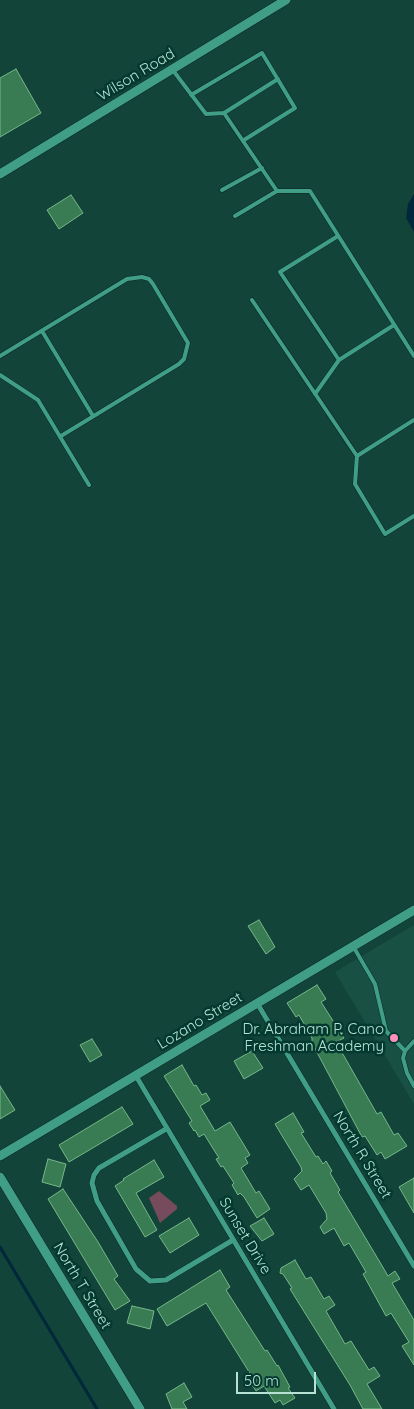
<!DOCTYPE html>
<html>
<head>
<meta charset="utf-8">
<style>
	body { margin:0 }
	#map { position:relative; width:414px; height:1409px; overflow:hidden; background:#124439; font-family:Quicksand,sans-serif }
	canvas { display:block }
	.scale { position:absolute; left:236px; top:1372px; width:80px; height:22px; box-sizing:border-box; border:2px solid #b6e1d3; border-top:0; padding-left:6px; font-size:15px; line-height:18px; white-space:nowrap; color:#b6e1d3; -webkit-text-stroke:4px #033a2f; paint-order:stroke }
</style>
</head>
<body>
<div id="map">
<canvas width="414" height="1409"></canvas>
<div class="scale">50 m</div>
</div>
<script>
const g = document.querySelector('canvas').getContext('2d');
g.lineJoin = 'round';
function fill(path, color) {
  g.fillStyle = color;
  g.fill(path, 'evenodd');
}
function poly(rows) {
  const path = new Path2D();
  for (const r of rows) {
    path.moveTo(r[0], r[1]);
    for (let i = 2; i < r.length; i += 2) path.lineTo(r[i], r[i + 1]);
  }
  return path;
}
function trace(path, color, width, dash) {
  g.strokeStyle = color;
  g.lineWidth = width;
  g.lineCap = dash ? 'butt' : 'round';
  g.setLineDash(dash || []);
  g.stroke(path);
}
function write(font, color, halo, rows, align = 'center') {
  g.font = font + ' Quicksand,sans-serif';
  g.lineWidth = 5;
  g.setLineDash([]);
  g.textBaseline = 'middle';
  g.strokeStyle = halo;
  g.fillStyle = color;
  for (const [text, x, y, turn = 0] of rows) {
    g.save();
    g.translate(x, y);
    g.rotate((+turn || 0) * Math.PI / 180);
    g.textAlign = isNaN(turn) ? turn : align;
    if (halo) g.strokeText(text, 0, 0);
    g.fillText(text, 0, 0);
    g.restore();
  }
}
fill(poly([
	[414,925,414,1104,335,972]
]), '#185144');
fill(poly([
	[159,1191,177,1206,177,1209,160,1223,149,1198]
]), '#764b5c');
fill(poly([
	[414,194,414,232,406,218,408,204]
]), '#01283a');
trace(poly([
	[0,1247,97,1409]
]), '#01283a', 3);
const building = poly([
	[16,69,41,113,0,137,0,78,16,69],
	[71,195,83,213,59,229,47,210,71,195],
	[259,920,275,947,266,954,248,926,259,920],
	[317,985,326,999,321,1002,344,1038,336,1042,377,1114,381,1112,394,1135,398,1133,407,1146,385,1159,381,1152,377,1155,365,1136,362,1137,312,1043,312,1038,299,1015,296,1017,287,1003,317,985],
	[92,1039,102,1055,90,1062,80,1045,92,1039],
	[252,1051,263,1068,244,1079,234,1061,252,1051],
	[182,1065,194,1086,196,1085,202,1095,206,1093,210,1100,200,1106,215,1131,230,1122,250,1155,245,1158,248,1163,241,1168,256,1193,259,1191,270,1209,257,1218,244,1197,240,1193,238,1195,232,1185,234,1183,223,1166,221,1167,216,1159,219,1158,204,1134,199,1137,195,1130,194,1131,189,1123,192,1121,164,1076,182,1065],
	[0,1086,15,1110,0,1119,0,1086],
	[122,1107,133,1124,69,1162,59,1145,122,1107],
	[293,1113,304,1132,301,1133,316,1157,318,1156,323,1164,326,1161,332,1171,330,1173,340,1190,338,1192,381,1264,388,1276,395,1271,400,1279,392,1283,414,1320,414,1365,402,1346,409,1342,391,1313,386,1316,363,1274,366,1272,349,1243,344,1246,334,1228,324,1234,320,1227,327,1219,326,1213,309,1185,301,1190,294,1179,302,1171,301,1167,275,1124,293,1113],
	[48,1159,66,1164,60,1187,42,1182,48,1159],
	[154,1160,164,1177,136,1193,157,1230,145,1237,115,1186,124,1180,123,1179,154,1160],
	[414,1178,414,1213,399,1187,414,1178],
	[63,1189,98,1242,118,1276,114,1279,130,1301,115,1310,48,1199,63,1189],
	[189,1218,199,1235,170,1253,159,1236,189,1218],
	[264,1218,274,1234,262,1241,250,1226,264,1218],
	[295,1260,306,1279,311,1277,324,1299,329,1296,335,1305,326,1311,345,1344,351,1341,369,1370,374,1367,380,1376,367,1384,382,1409,363,1409,350,1385,290,1289,292,1288,283,1274,280,1273,281,1268,295,1260],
	[220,1270,230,1287,226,1290,265,1351,267,1350,277,1366,278,1365,290,1387,288,1388,295,1398,283,1405,280,1400,275,1403,264,1386,256,1391,247,1377,251,1375,206,1303,167,1326,157,1309,220,1270],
	[132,1306,154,1311,150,1329,127,1323,132,1306],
	[184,1383,192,1397,183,1402,187,1409,172,1409,166,1394,184,1383]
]);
fill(building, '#397c53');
trace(building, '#75b88b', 1);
const service = poly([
	[172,69,206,114,224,113,277,191,310,191,414,356],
	[191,95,262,53,295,108,244,140],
	[224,113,278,79],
	[222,190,262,168],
	[235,216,277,191],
	[338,236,280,272,339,360],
	[252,300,357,456,414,420],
	[42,331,93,416],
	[0,356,127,279,142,277,149,279,153,284,188,343,184,359,179,364,61,436],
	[0,375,38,400,89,485],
	[315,394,339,360,394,325],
	[357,456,355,484,385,534,414,516],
	[353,946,375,984,386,1031,405,1051],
	[414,1041,405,1051,403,1058,407,1073,414,1086]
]);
const minor = poly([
	[257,1003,414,1266],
	[136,1076,334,1409],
	[166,1129,99,1168,94,1175,92,1183,97,1201,136,1269,150,1281,166,1280,233,1240]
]);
const tertiary = poly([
	[0,174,286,0],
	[0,1156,414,910],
	[0,1177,140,1409]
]);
trace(service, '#0a2821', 5);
trace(minor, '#0a2821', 6);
trace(tertiary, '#0a2821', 10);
trace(service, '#409d86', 4);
trace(minor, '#409d86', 5);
trace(tertiary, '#409d86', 9);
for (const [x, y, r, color] of [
	[394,1038,5,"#fe8ebd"]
]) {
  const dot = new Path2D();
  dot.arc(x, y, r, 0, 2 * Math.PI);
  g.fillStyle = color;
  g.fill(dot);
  trace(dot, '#033a2f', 2);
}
write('15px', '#b6e1d3', '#033a2f', [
	["Wilson Road",136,75,-31],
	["Lozano Street",200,1021,-31],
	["North R Street",362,1155,59],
	["Sunset Drive",245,1236,59],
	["North T Street",82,1286,59]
]);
write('15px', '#b6e1d3', '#033a2f', [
	["Dr. Abraham P. Cano",384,1029],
	["Freshman Academy",384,1046]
], 'right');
</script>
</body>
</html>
